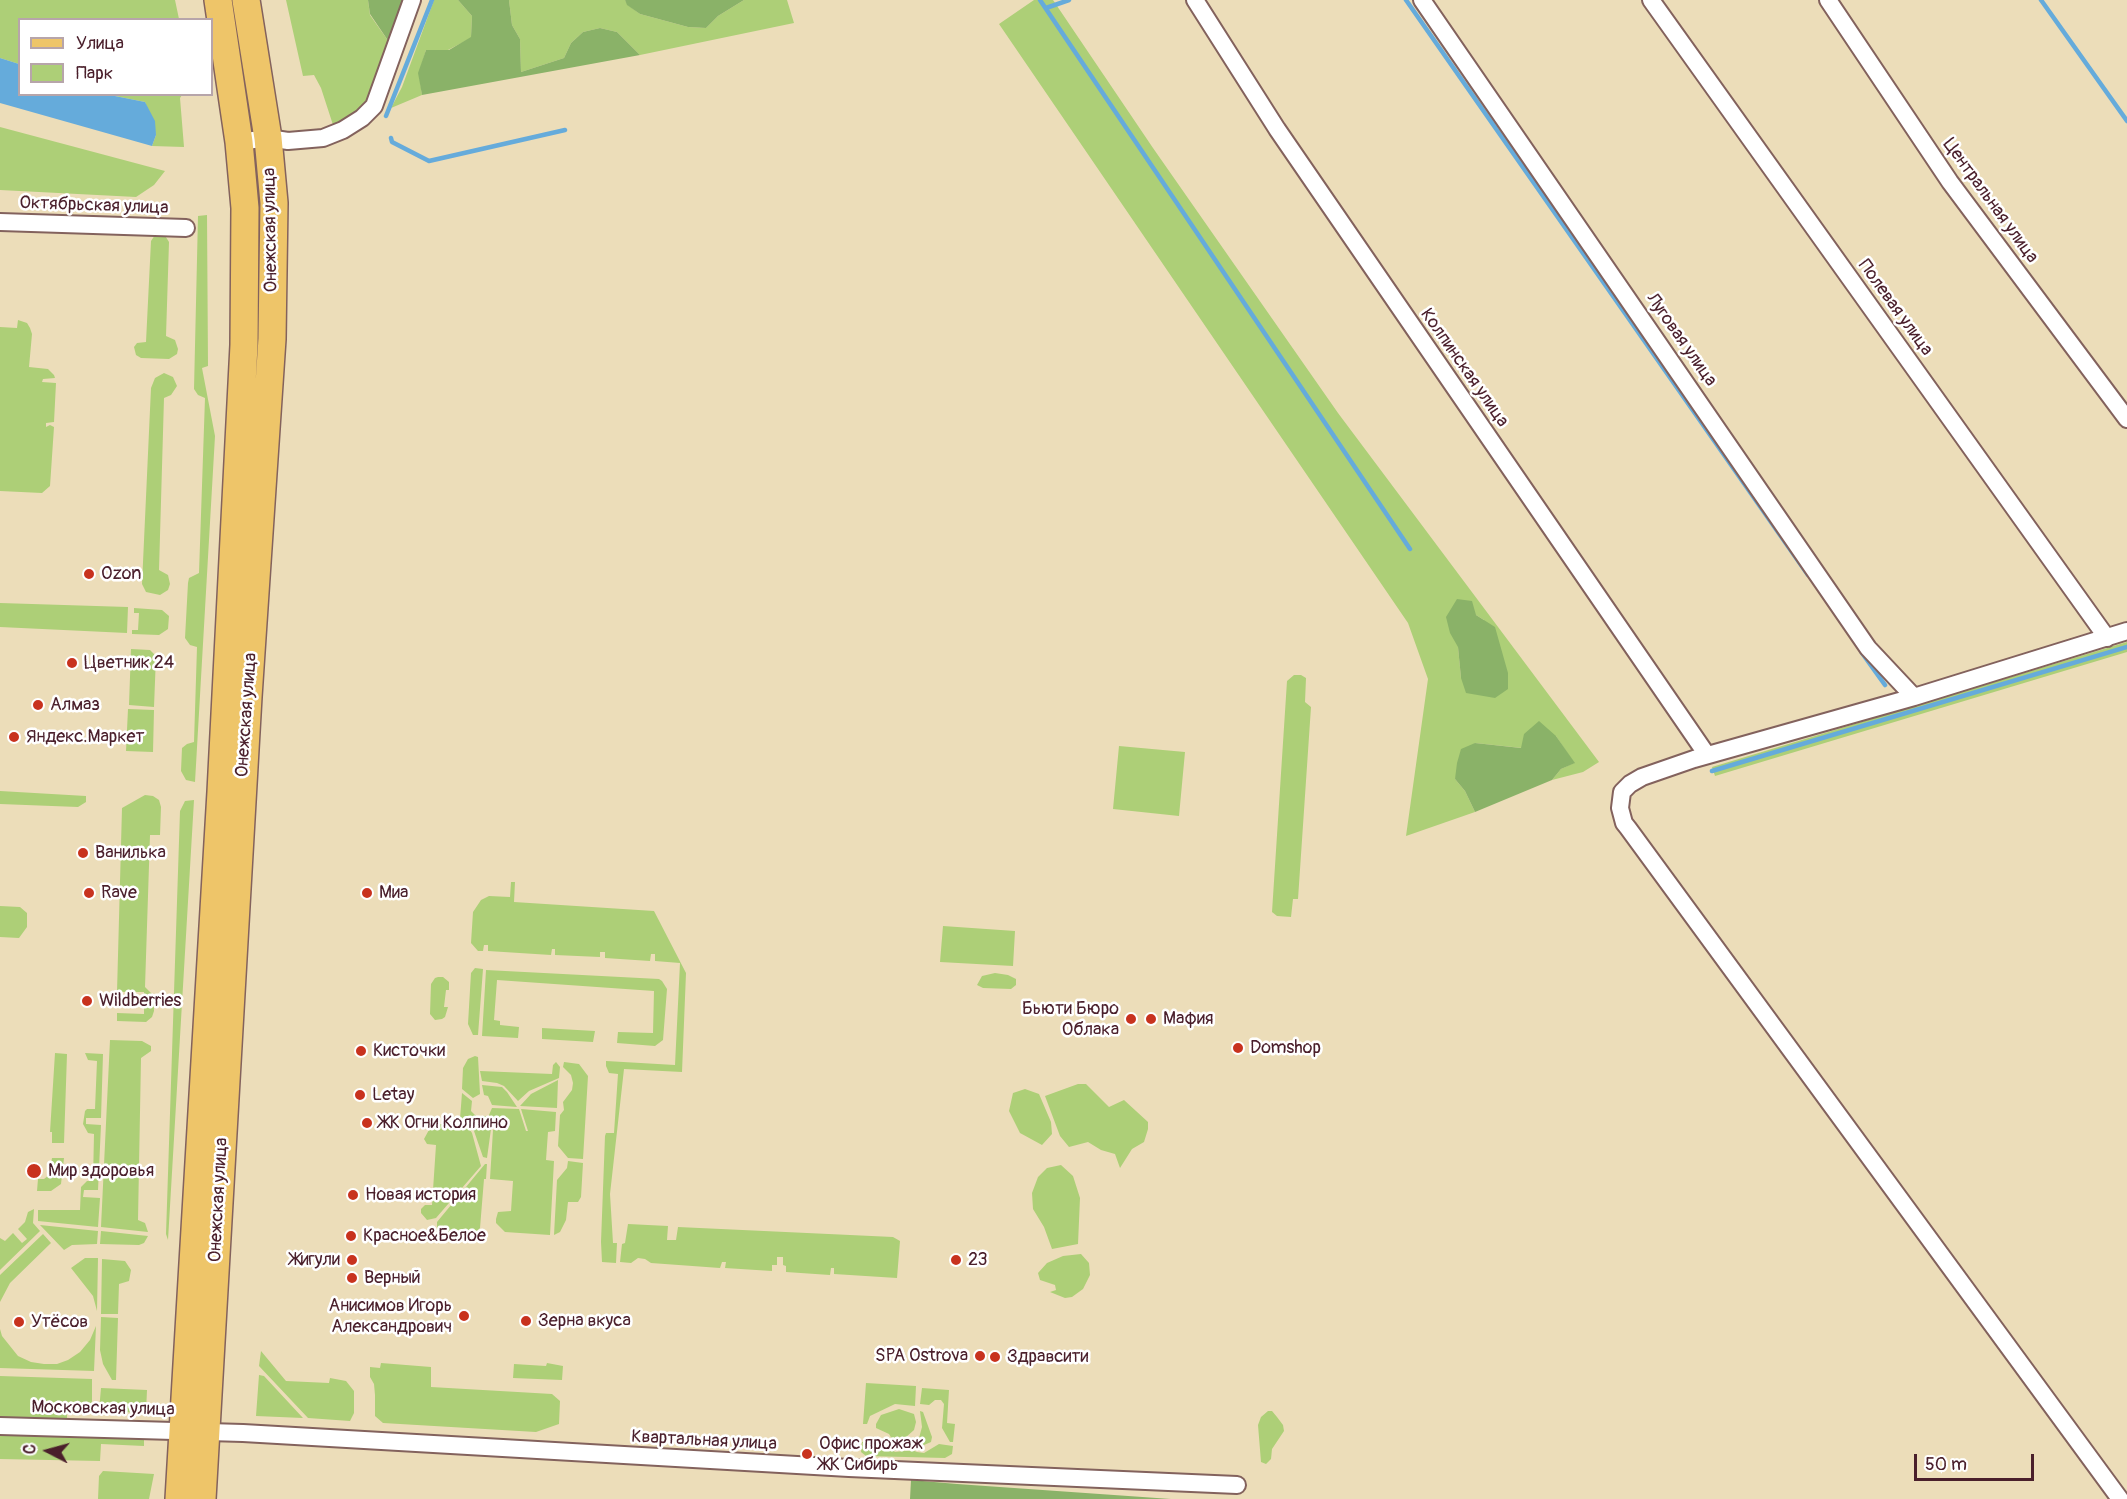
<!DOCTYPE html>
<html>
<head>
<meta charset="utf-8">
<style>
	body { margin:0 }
	#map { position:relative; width:2127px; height:1499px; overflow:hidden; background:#ecddb9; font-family:Pangolin,sans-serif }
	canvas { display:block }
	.legend { position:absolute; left:18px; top:18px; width:195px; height:78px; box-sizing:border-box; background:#fff; border:2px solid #b7a5aa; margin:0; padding:8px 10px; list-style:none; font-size:18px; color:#4a1f2b }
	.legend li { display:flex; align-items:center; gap:12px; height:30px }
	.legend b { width:30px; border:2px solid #b7a5aa }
	.north { position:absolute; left:18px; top:1421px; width:60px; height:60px; -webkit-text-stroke:4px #fff; paint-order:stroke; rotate:276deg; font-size:16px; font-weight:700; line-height:24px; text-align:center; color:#4a1f2b }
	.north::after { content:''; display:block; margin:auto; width:21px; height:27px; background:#4a1f2b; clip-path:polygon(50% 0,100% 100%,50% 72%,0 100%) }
	.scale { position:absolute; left:1914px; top:1454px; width:120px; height:27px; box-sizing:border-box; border:3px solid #4a1f2b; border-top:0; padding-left:8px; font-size:18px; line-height:21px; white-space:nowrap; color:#4a1f2b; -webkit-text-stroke:4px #fff; paint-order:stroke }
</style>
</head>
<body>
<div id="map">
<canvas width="2127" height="1499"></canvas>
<ul class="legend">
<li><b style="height:8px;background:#eec569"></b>Улица</li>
<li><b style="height:16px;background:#adcf77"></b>Парк</li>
</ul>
<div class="north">С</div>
<div class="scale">50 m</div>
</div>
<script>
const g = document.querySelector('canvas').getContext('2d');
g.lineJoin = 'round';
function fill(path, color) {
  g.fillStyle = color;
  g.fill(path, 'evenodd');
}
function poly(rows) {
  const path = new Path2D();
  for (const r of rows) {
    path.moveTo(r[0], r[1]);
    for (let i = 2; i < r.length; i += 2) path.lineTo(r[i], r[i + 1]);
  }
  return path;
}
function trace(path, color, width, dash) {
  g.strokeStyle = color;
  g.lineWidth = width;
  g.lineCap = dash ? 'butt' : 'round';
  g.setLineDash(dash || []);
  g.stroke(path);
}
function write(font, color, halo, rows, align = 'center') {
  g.font = font + ' Pangolin,sans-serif';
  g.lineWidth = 5;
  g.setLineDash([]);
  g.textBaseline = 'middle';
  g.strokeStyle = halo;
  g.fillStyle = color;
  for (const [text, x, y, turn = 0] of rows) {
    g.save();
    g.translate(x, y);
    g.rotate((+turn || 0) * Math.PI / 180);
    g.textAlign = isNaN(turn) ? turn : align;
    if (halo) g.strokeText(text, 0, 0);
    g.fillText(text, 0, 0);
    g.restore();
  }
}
fill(poly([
	[0,0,175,0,179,19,20,20,19,64,0,58],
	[286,0,368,0,370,15,391,45,367,109,334,128,321,88,314,75,303,76],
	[434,0,458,0,472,16,471,38,448,50,426,50,419,73,422,95,391,108,402,87],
	[509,0,625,0,628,5,640,14,688,27,706,28,718,16,744,0,787,0,794,23,640,55,617,32,600,28,583,32,571,43,564,58,521,72,520,39,512,25],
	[1034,0,1053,0,1153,148,1338,413,1599,762,1583,772,1552,780,1561,769,1574,763,1556,736,1522,748,1475,743,1455,779,1465,791,1475,812,1406,836,1428,679,1408,623,999,24],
	[1476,615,1484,620,1461,678,1458,647],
	[110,95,182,95,180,98,184,147,152,146,156,135,145,102],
	[0,127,165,171,154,185,136,197,0,190],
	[207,215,208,366,202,368,215,436,195,782,186,780,181,771,182,748,187,744,194,742,197,647,190,645,185,638,188,583,189,578,199,573,205,398,198,395,194,389,198,216],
	[164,234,169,242,166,336,175,340,178,349,177,354,169,359,141,358,136,355,134,347,137,343,146,342,151,241,155,235],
	[18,320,27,323,30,328,32,334,29,367,48,369,54,375,55,378,43,379,42,382,56,383,54,422,46,423,46,427,50,425,54,427,50,486,42,493,0,491,0,327,17,328],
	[164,373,173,377,177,386,171,395,164,398,159,570,168,575,170,584,168,590,160,595,146,592,142,584,151,388,155,378],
	[0,603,128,607,127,633,0,627],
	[134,608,162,610,169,616,168,629,159,635,132,634,132,630,138,630,139,613,134,613],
	[2127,642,2127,652,1715,776,1712,767],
	[131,649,150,650,156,656,154,707,129,705],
	[1294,675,1301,675,1306,678,1305,702,1311,707,1298,899,1293,899,1291,917,1277,916,1272,912,1287,681],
	[128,709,154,710,153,752,126,751],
	[1119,746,1185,752,1179,816,1113,809],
	[0,791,86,796,86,802,78,807,0,804],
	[145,795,153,796,159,800,161,807,160,835,150,835,145,987,154,996,154,1011,152,1017,146,1022,117,1021,117,1013,144,1014,144,992,117,992,122,808],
	[194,800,168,1240,166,1234,180,811,185,801],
	[511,882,515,882,514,902,654,911,686,973,682,1072,624,1069,610,1194,613,1243,617,1243,616,1263,602,1262,601,1242,605,1136,606,1133,614,1133,618,1074,609,1073,606,1066,606,1061,675,1065,680,963,655,961,655,954,651,954,650,961,605,958,605,952,600,952,600,957,555,955,555,949,552,949,551,955,488,951,488,945,484,945,483,951,478,951,471,943,473,912,481,900,489,896,510,897],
	[0,906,20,907,27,913,27,927,19,938,0,937],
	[943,926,1015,931,1013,966,940,962],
	[475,968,483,969,478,1035,473,1035,468,1024,471,973],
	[486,970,659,979,662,981,667,989,663,1040,655,1046,617,1043,618,1032,653,1033,654,991,497,980,494,1020,500,1021,500,1025,519,1027,518,1038,482,1036],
	[995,973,1008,975,1016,979,1016,985,1011,989,983,988,977,985,982,976],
	[438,977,443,977,449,982,449,990,446,990,444,1007,448,1007,445,1017,442,1019,435,1020,430,1014,431,984,435,978],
	[542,1028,595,1031,593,1042,542,1039],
	[110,1040,142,1041,151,1046,151,1051,141,1058,138,1220,145,1223,148,1232,101,1227],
	[55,1053,67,1054,64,1143,52,1143,52,1132,50,1132],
	[85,1053,103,1054,101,1118,86,1118,86,1124,101,1125,98,1190,84,1190,83,1197,100,1198,98,1227,38,1221,38,1210,80,1210,81,1187,87,1181,93,1181,94,1134,88,1133,83,1124,85,1111,87,1109,95,1109,97,1061,88,1060],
	[475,1056,478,1057,480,1094,473,1098,462,1089,463,1068,468,1059],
	[556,1062,560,1067,559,1078,529,1091,518,1101,504,1086,497,1083,482,1081,480,1071,552,1074,553,1065],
	[564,1062,579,1064,588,1076,583,1159,568,1158,558,1146,560,1115,564,1110,563,1102,572,1090,573,1083,571,1075,563,1067],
	[558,1080,557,1108,520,1106,531,1094],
	[1078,1084,1086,1084,1109,1107,1124,1100,1148,1122,1148,1129,1144,1142,1132,1149,1120,1168,1115,1154,1101,1150,1088,1142,1069,1147,1060,1136,1045,1096],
	[482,1085,502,1087,507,1092,517,1107,492,1105,488,1096,484,1095],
	[1025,1089,1039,1094,1051,1122,1052,1134,1042,1145,1020,1133,1009,1111,1013,1093],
	[462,1093,472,1101,471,1111,476,1116,487,1116,491,1129,487,1158,483,1157,474,1131,460,1119],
	[492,1108,519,1109,526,1131,528,1131,521,1109,556,1112,555,1131,548,1132,546,1160,554,1161,550,1235,505,1232,496,1223,496,1219,498,1212,511,1211,513,1181,490,1179,493,1130,495,1130,489,1115],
	[436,1124,459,1124,468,1127,472,1133,481,1166,436,1218,427,1220,421,1213,421,1209,425,1205,432,1205,436,1145,427,1144,424,1139,430,1128],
	[52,1158,64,1158,61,1184,51,1191,37,1191,38,1179,44,1179,49,1175],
	[568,1161,583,1163,581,1197,578,1202,568,1202,566,1220,560,1232,554,1235,557,1180,567,1168],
	[485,1164,487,1164,486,1179,484,1179,480,1228,477,1231,451,1230,448,1237,442,1236,437,1231,437,1222],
	[1061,1165,1073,1176,1080,1198,1078,1244,1052,1249,1044,1227,1033,1209,1032,1193,1038,1177,1047,1168],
	[34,1209,33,1223,40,1231,0,1270,0,1238,5,1241,13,1233,22,1243,27,1239,18,1229,25,1222,28,1212],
	[628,1224,668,1226,667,1240,676,1240,678,1227,893,1237,900,1241,897,1278,834,1274,834,1268,831,1268,830,1275,786,1272,786,1266,783,1265,783,1257,777,1257,777,1265,772,1265,772,1271,725,1268,726,1262,722,1262,720,1268,651,1263,645,1259,638,1258,631,1263,620,1262,622,1244,625,1243],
	[40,1225,98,1231,97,1244,72,1245,64,1250],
	[101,1231,148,1236,144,1243,139,1245,100,1244],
	[43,1234,51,1243,10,1283,0,1302,0,1275],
	[1081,1254,1089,1263,1090,1275,1083,1289,1072,1297,1065,1298,1050,1292,1056,1290,1055,1285,1040,1280,1038,1273,1047,1263,1063,1256],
	[85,1258,98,1258,97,1311,93,1296,71,1268],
	[102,1259,125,1261,131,1270,129,1281,119,1284,118,1314,101,1314],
	[101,1317,118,1318,116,1380,112,1380,103,1364,100,1350],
	[96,1326,94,1371,0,1368,0,1329,2,1336,18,1356,31,1362,44,1364,57,1364,68,1360,80,1352,90,1340],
	[261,1351,286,1381,329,1383,330,1378,346,1381,354,1391,354,1413,350,1421,308,1418,259,1366],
	[381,1363,431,1367,431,1387,552,1394,560,1401,559,1424,536,1432,383,1423,375,1416,375,1395,374,1384,370,1377,370,1367,380,1368],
	[547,1363,563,1366,562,1380,513,1378,514,1364,546,1366],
	[259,1375,264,1376,303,1418,256,1416],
	[0,1376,92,1379,92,1402,86,1410,67,1409,67,1419,0,1417],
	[866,1383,916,1386,915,1406,895,1404,870,1416,867,1424,863,1424],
	[101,1388,147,1390,146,1413,99,1411],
	[922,1388,949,1390,947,1423,955,1424,953,1442,950,1442,942,1428,944,1404,941,1400,935,1400,929,1405,920,1404],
	[899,1409,914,1414,916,1422,914,1430,905,1438,902,1446,895,1444,889,1434,876,1428,876,1424,881,1415],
	[920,1411,923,1412,932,1437,931,1442,924,1445,913,1445,919,1438,922,1427],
	[1268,1411,1272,1411,1277,1417,1283,1425,1284,1431,1272,1449,1271,1459,1266,1464,1261,1462,1258,1425,1261,1417],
	[0,1435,144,1438,144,1446,101,1444,100,1461,0,1459],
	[879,1439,895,1452,912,1450,917,1452,924,1453,939,1444,953,1446,952,1454,945,1458,866,1456,861,1452,862,1442],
	[103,1471,154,1474,149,1499,98,1499,99,1476]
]), '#adcf77');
fill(poly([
	[368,0,407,0,391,45,370,14],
	[458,0,509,0,512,25,520,39,521,72,564,58,571,43,583,32,600,28,617,32,640,55,422,95,418,73,426,50,449,50,471,37,472,16],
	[625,0,744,0,718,16,706,28,688,27,640,14,627,5],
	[1457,599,1472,601,1476,615,1495,627,1508,673,1508,689,1495,698,1466,693,1461,678,1458,647,1450,633,1446,617],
	[1539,721,1556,736,1575,763,1561,769,1552,780,1475,812,1465,791,1455,779,1457,763,1461,749,1475,743,1521,748,1524,734],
	[911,1480,957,1484,1171,1499,910,1499]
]), '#8ab268');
fill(poly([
	[0,58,19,64,20,94,68,94,79,96,84,95,110,95,145,102,155,121,156,135,152,146,0,103]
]), '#65abdb');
trace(poly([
	[1040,0,1410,549],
	[1406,0,1808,575],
	[2041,0,2127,121],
	[1046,8,1069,0],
	[386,116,432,0],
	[391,138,392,142,429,161,565,130],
	[1862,653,1885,685],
	[1712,771,2127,647]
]), '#65abdb', 4.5);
const minor = poly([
	[1195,0,1277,129,1707,755],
	[1422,0,1868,648,1914,697],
	[1651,0,2107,638],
	[1828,0,1950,182,2127,419],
	[239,142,268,138,288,141,323,138,343,130,362,118,374,106,412,0],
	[0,222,186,228],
	[0,1426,243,1433,849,1468,1237,1485],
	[2120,1499,1628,828,1624,823,1620,808,1622,792,1630,784,1642,777,1694,759,1914,697,2127,631]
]);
const primary = poly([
	[179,1499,221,792,244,345,245,208,239,142,218,0],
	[202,1499,248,697,272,339,274,203,268,138,246,0]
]);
trace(minor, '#83625d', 20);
trace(primary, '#83625d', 30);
trace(minor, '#fff', 16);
trace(primary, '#eec569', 27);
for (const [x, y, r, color] of [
	[89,574,6,"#c8321e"],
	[72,663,6,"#c8321e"],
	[38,705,6,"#c8321e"],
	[14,737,6,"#c8321e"],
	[83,853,6,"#c8321e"],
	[89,893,6,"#c8321e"],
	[367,893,6,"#c8321e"],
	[87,1001,6,"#c8321e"],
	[1131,1019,6,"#c8321e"],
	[1151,1019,6,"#c8321e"],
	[1238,1048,6,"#c8321e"],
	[361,1051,6,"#c8321e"],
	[360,1095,6,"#c8321e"],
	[367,1123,6,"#c8321e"],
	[34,1171,8,"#c8321e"],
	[353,1195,6,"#c8321e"],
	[351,1236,6,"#c8321e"],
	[352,1260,6,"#c8321e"],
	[956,1260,6,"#c8321e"],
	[352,1278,6,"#c8321e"],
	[464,1316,6,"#c8321e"],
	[526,1321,6,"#c8321e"],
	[19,1322,6,"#c8321e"],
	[980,1356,6,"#c8321e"],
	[995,1357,6,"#c8321e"],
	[807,1454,6,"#c8321e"]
]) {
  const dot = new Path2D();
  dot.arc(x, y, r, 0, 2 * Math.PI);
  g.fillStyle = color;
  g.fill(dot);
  trace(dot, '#fff', 2);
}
write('18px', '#4a1f2b', '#fff', [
	["Центральная улица",1990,201,54],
	["Октябрьская улица",94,206,2],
	["Онежская улица",271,230,-91],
	["Полевая улица",1895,308,54],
	["Луговая улица",1681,340,55],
	["Колпинская улица",1464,368,55],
	["Онежская улица",247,715,-86],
	["Онежская улица",219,1200,-87],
	["Московская улица",103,1409,1],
	["Квартальная улица",704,1441,3]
]);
write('18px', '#4a1f2b', '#fff', [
	["Ozon",101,574],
	["Цветник 24",84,663],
	["Алмаз",50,705],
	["Яндекс.Маркет",26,737],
	["Ванилька",95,853],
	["Rave",101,893],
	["Миа",379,893],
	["Wildberries",99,1001],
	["Бьюти Бюро",1119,1009,"right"],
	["Облака",1119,1030,"right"],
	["Мафия",1163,1019],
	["Domshop",1250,1048],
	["Кисточки",373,1051],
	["Letay",372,1095],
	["ЖК Огни Колпино",379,1123],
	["Мир здоровья",48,1171],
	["Новая история",365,1195],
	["Красное&Белое",363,1236],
	["Жигули",340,1260,"right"],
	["23",968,1260],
	["Верный",364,1278],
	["Анисимов Игорь",452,1306,"right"],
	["Александрович",452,1327,"right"],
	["Зерна вкуса",538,1321],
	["Утёсов",31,1322],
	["SPA Ostrova",968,1356,"right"],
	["Здравсити",1007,1357],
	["Офис прожаж",819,1444],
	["ЖК Сибирь",819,1465]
], 'left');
</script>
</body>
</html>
